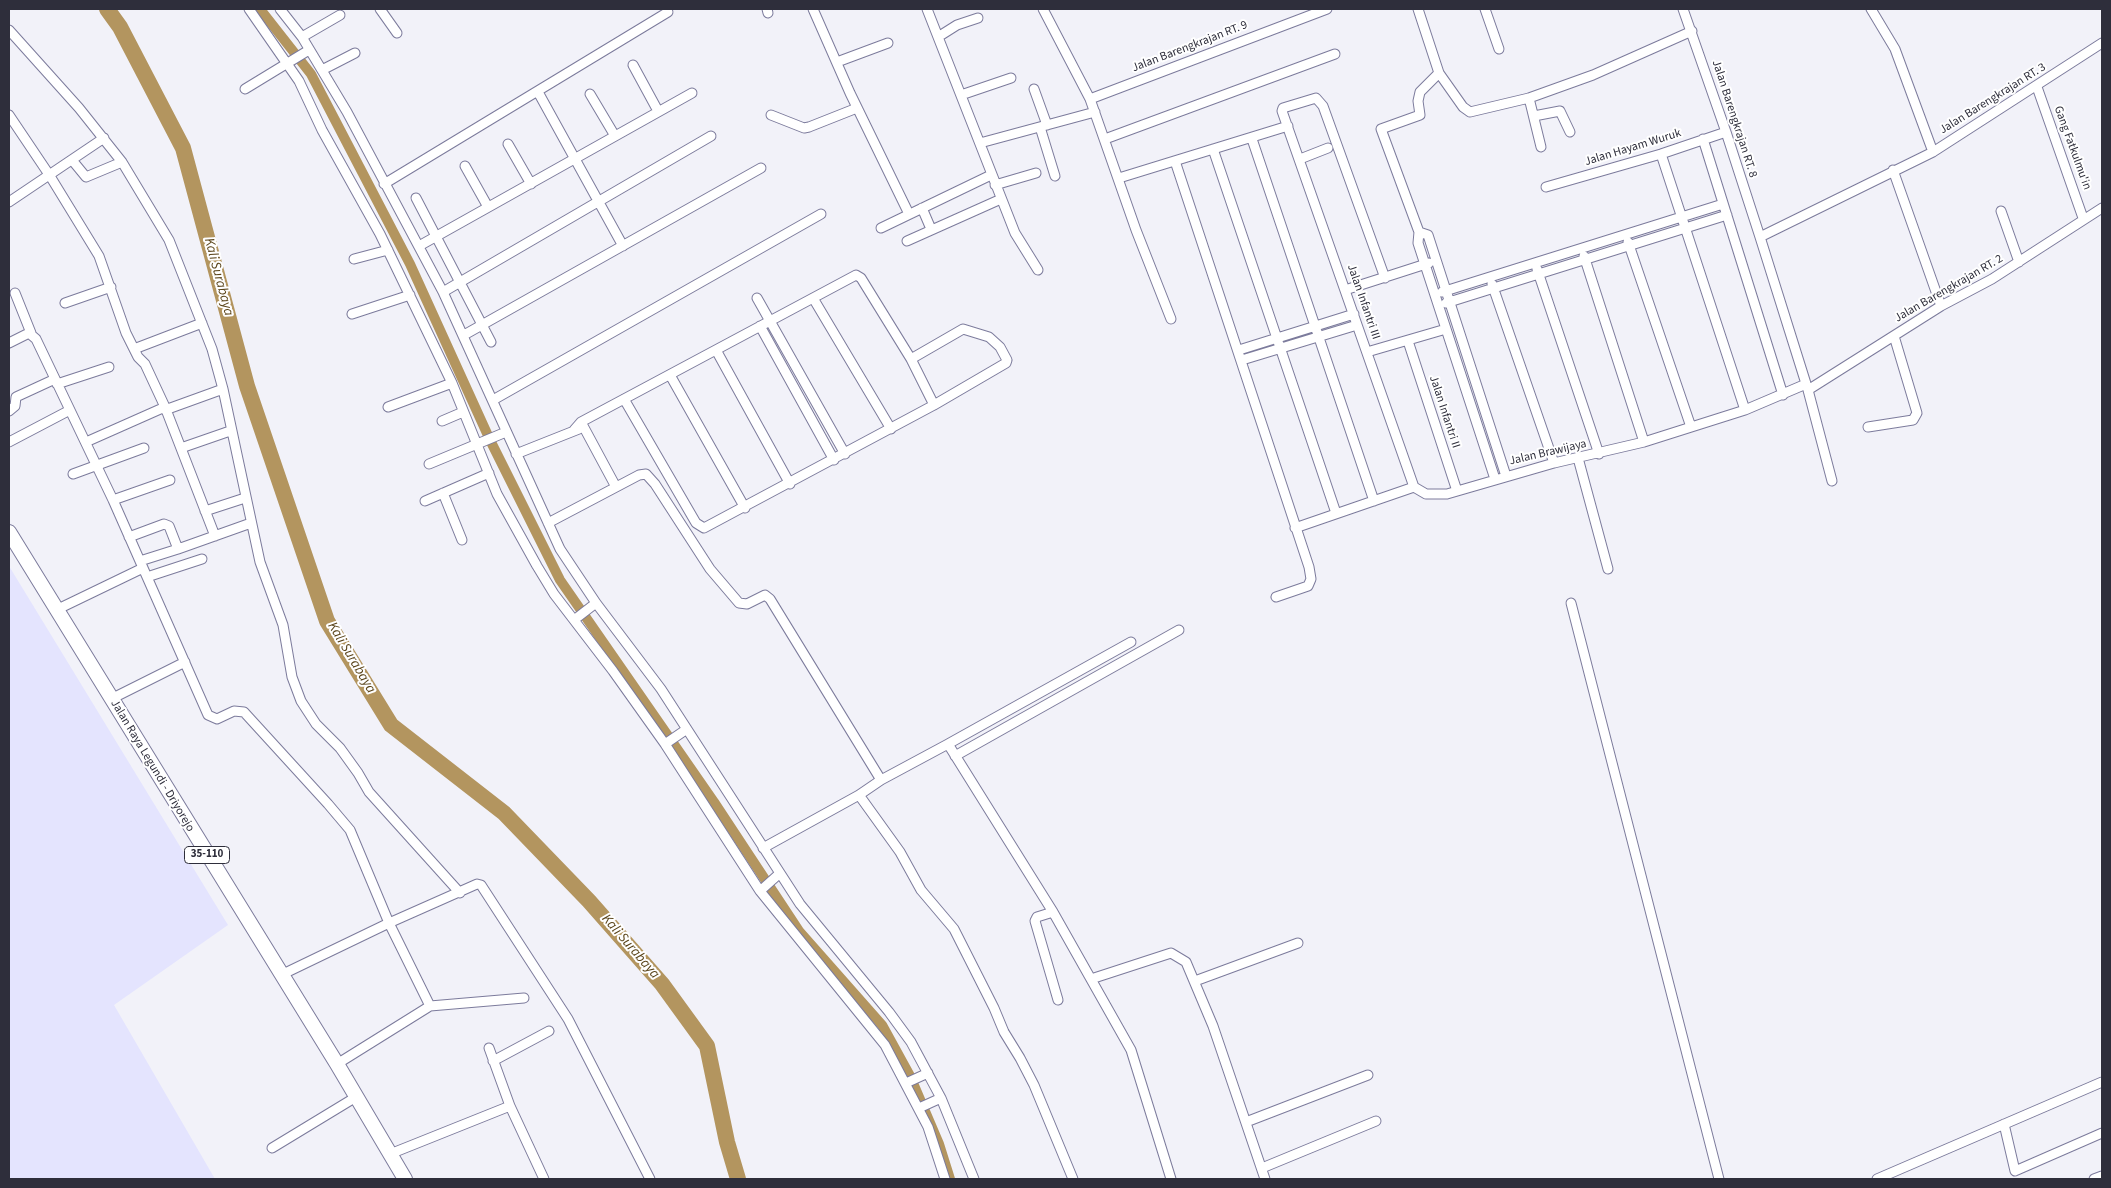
<!DOCTYPE html>
<html>
<head>
<meta charset="utf-8">
<style>
	body { margin:0 }
	#map { position:relative; width:2111px; height:1188px; overflow:hidden; background:#f2f2f9; font-family:"Source Sans 3",sans-serif }
	canvas { display:block }
	.frame { position:absolute; inset:0; border:10px solid #2e2e3b; pointer-events:none }
</style>
</head>
<body>
<div id="map">
<canvas width="2111" height="1188"></canvas>
<div class="frame"></div>
</div>
<script>
const g = document.querySelector('canvas').getContext('2d');
g.lineJoin = 'round';
function fill(path, color) {
  g.fillStyle = color;
  g.fill(path, 'evenodd');
}
function poly(rows) {
  const path = new Path2D();
  for (const r of rows) {
    path.moveTo(r[0], r[1]);
    for (let i = 2; i < r.length; i += 2) path.lineTo(r[i], r[i + 1]);
  }
  return path;
}
function trace(path, color, width, dash) {
  g.strokeStyle = color;
  g.lineWidth = width;
  g.lineCap = dash ? 'butt' : 'round';
  g.setLineDash(dash || []);
  g.stroke(path);
}
function write(font, color, halo, rows, align = 'center') {
  g.font = font + ' "Source Sans 3",sans-serif';
  g.lineWidth = 4;
  g.setLineDash([]);
  g.textBaseline = 'middle';
  g.strokeStyle = halo;
  g.fillStyle = color;
  for (const [text, x, y, turn = 0] of rows) {
    g.save();
    g.translate(x, y);
    g.rotate((+turn || 0) * Math.PI / 180);
    g.textAlign = isNaN(turn) ? turn : align;
    if (halo) g.strokeText(text, 0, 0);
    g.fillText(text, 0, 0);
    g.restore();
  }
}
fill(poly([
	[9,566,228,925,114,1005,215,1179,9,1179]
]), '#e4e4fe');
trace(poly([
	[260,9,311,74,410,264,490,440,560,580,714,802,799,931,882,1025,910,1076,939,1144,950,1179]
]), '#b3955f', 10);
trace(poly([
	[107,9,120,27,183,148,247,386,327,621,391,725,504,813,589,901,662,984,707,1046,727,1142,738,1179]
]), '#b3955f', 16);
const street = poly([
	[249,9,299,81,322,130,380,234,452,383,497,494,537,566,554,594,613,671,665,744,760,891,885,1045,928,1127,945,1179],
	[280,9,302,37,347,112,443,292,560,549,596,603,661,689,800,904,889,1012,911,1042,941,1098,974,1179],
	[380,9,397,33],
	[767,9,768,13],
	[813,9,850,93,909,214],
	[927,9,1015,233,1038,270],
	[1043,9,1090,99,1136,230,1171,319],
	[1418,9,1439,73,1463,107,1470,112,1529,98,1593,75,1692,31],
	[1485,9,1499,49],
	[1683,9,1726,132,1760,237,1808,390,1832,481],
	[1871,9,1895,49,1933,152],
	[9,30,79,108,122,162,169,240,212,349,223,389,260,562,283,625,292,677,301,701,316,724,340,748,358,773,369,792,460,893],
	[302,37,340,15],
	[938,37,957,25,978,18],
	[837,62,888,43],
	[633,65,658,111],
	[322,70,355,53],
	[2037,87,2083,218],
	[245,89,309,50],
	[1034,89,1047,125],
	[538,92,623,246],
	[590,94,615,136],
	[961,95,1011,78],
	[1529,98,1541,147],
	[1090,99,1327,9],
	[9,115,50,176,99,256,126,333,138,357,145,364,165,407,215,536],
	[771,115,804,128,809,127,857,108],
	[1534,116,1560,111,1570,132],
	[1040,127,1055,176],
	[1105,139,1335,54],
	[1252,139,1374,501],
	[1703,139,1783,395],
	[980,143,1095,112],
	[508,144,531,184],
	[1213,149,1336,513],
	[1661,154,1745,410],
	[1300,159,1328,148],
	[72,160,86,177,122,162],
	[1175,161,1309,567,1311,579,1308,586,1276,597],
	[465,166,488,207],
	[1893,170,1941,306],
	[1119,178,1288,126],
	[384,184,668,12],
	[995,185,1036,173],
	[1546,187,1661,154,1726,132],
	[416,198,491,342],
	[9,202,104,138],
	[922,208,931,229],
	[2001,211,2019,262],
	[881,228,991,175],
	[1419,232,1381,129,1420,115,1418,101,1420,92,1439,73],
	[1760,237,1933,152,2102,43],
	[907,241,1001,199],
	[1628,242,1691,427],
	[419,246,692,93],
	[1584,256,1644,442],
	[354,259,388,250],
	[1537,269,1599,454],
	[1385,278,1323,106,1316,98,1283,108,1282,111,1414,487],
	[1492,284,1554,463],
	[1345,290,1429,263],
	[443,292,711,136],
	[1442,292,1723,204],
	[15,293,31,333],
	[757,298,845,454],
	[813,298,891,429],
	[65,303,111,287],
	[1446,303,1727,215],
	[352,314,410,295],
	[760,326,834,460],
	[464,335,761,168],
	[1408,341,1457,491],
	[9,343,29,333,36,339,113,500,208,715,217,719,234,711,244,712,328,804,350,830,389,923,477,884,481,885,568,1019,650,1179],
	[134,349,202,323],
	[716,350,790,484],
	[1239,350,1354,314],
	[1367,352,1446,329],
	[1242,360,1357,325],
	[670,375,745,508],
	[57,384,109,367],
	[1808,390,1941,306,1992,279,2102,208],
	[624,399,696,523,704,528,934,405,1006,363,1007,360,1000,347,989,337,963,329,911,359],
	[493,400,821,214],
	[388,407,452,383],
	[165,410,223,389],
	[9,411,15,406,16,397,55,379],
	[442,421,463,412],
	[581,422,616,487],
	[1868,427,1913,420,1917,413,1894,336],
	[574,430,581,422,856,275,861,278,911,359,934,405],
	[9,442,70,410],
	[86,442,165,407],
	[181,448,230,431],
	[516,454,579,429],
	[1578,458,1608,569],
	[429,464,506,432],
	[73,474,144,448],
	[1495,479,1418,243,1419,232,1428,235,1506,476],
	[443,493,462,540],
	[113,500,170,480],
	[425,501,489,473],
	[205,511,245,498],
	[548,523,639,475,646,474,655,484,710,569,739,603,747,604,765,595,770,599,881,780],
	[1295,528,1414,487,1426,494,1447,494,1554,463,1644,442,1745,410,1806,384],
	[129,537,164,524,169,526,178,549,140,561],
	[178,549,251,523],
	[147,577,202,559],
	[1571,603,1719,1179],
	[56,610,143,568],
	[574,620,596,603],
	[111,699,185,662],
	[665,744,687,729],
	[948,744,1131,642],
	[955,756,1179,630],
	[859,795,881,780,948,744,1053,912,1131,1050,1171,1179],
	[763,848,859,795,900,852,921,890,954,929,994,1008,1004,1032,1020,1058,1034,1085,1073,1179],
	[760,891,779,874],
	[1053,912,1037,917,1035,921,1058,1000],
	[281,975,389,923,430,1006,524,998],
	[1091,979,1171,953,1186,962,1213,1026,1265,1179],
	[1195,981,1298,943],
	[489,1048,510,1106],
	[493,1061,549,1031],
	[337,1064,430,1006],
	[906,1083,928,1073],
	[919,1108,941,1098],
	[1246,1122,1368,1075],
	[2004,1124,2015,1171,2102,1133],
	[272,1148,356,1097],
	[390,1154,510,1106,544,1179],
	[1262,1168,1376,1121],
	[1877,1179,2102,1082],
	[2094,1179,2102,1176]
]);
const primary = poly([
	[9,532,337,1064,405,1179]
]);
trace(street, '#7c7b9c', 11);
trace(primary, '#7c7b9c', 16);
trace(street, '#fff', 9);
trace(primary, '#fff', 14);
for (const [x, y, w] of [
	[207,855,45]
]) {
  const box = new Path2D();
  box.roundRect(x - w / 2, y - 8.5, w, 17, 4);
  g.fillStyle = '#fff';
  g.fill(box);
  trace(box, '#2e2e3b', 1);
}
write('bold 11px', '#2e2e3b', null, [
	["35-110",207,855]
]);
write('12px', '#2e2e3b', '#fff', [
	["Jalan Barengkrajan RT. 9",1190,47,-21],
	["Jalan Barengkrajan RT. 3",1993,99,-32],
	["Jalan Barengkrajan RT. 8",1734,119,72],
	["Jalan Hayam Wuruk",1633,148,-17],
	["Gang Fatkulmu'in",2072,148,70],
	["Jalan Barengkrajan RT. 2",1949,289,-30],
	["Jalan Infantri III",1363,302,71],
	["Jalan Infantri II",1444,412,72],
	["Jalan Brawijaya",1548,453,-13],
	["Jalan Raya Legundi - Driyorejo",152,766,59]
]);
write('italic 14px', '#594319', '#fff', [
	["Kali Surabaya",218,277,75],
	["Kali Surabaya",351,658,59],
	["Kali Surabaya",630,947,49]
]);
</script>
</body>
</html>
